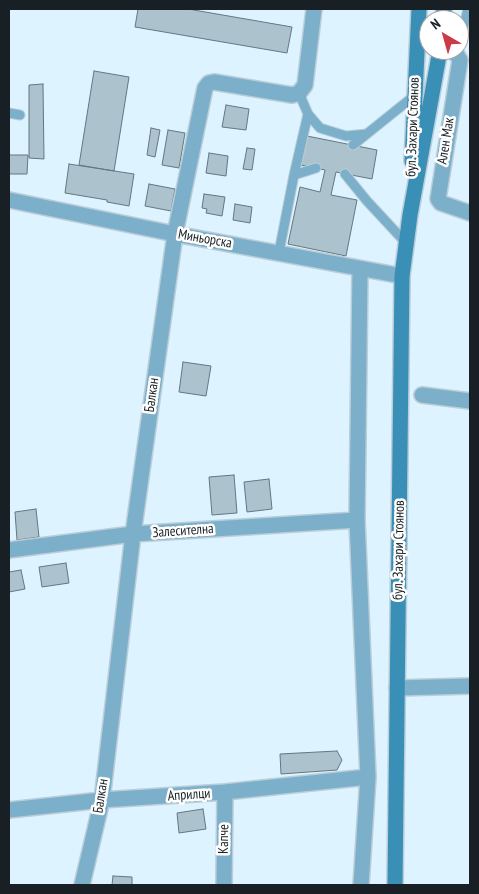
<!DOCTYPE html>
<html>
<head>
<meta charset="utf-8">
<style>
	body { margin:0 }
	#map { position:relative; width:479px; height:894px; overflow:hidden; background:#ddf3ff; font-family:"PT Sans Narrow",sans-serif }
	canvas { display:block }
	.frame { position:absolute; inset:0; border:10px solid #182025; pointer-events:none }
	.north { position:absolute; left:419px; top:10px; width:50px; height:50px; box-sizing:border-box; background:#fff; border:1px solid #a3a6a8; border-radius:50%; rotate:322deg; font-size:14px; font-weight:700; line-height:20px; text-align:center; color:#182025 }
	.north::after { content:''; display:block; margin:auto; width:18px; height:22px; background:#cb3b47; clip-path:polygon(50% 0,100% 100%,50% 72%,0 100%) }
</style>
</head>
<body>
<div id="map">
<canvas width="479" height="894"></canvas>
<div class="frame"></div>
<div class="north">N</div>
</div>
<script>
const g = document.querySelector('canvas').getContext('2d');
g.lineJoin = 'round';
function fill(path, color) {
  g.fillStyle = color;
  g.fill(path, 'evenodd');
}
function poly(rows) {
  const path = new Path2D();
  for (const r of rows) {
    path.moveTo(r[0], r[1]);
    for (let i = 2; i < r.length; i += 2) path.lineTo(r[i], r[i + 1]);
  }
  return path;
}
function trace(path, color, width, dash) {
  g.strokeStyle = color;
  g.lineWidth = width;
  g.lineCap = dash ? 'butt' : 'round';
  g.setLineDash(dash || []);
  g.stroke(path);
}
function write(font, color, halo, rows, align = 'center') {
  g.font = font + ' "PT Sans Narrow",sans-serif';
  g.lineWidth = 5;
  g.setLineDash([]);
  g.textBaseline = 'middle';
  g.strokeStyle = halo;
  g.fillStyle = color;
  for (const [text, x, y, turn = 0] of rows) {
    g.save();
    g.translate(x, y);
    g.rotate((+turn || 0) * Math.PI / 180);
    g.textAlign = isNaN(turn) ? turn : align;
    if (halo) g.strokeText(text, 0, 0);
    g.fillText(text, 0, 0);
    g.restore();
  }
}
const building = poly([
	[138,9,188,9,292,27,287,53,135,27,138,9],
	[94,71,129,77,114,171,79,165,94,71],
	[43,84,44,159,29,158,29,85,43,84],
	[226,105,249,109,246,130,222,127,226,105],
	[151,128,160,130,155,157,147,155,151,128],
	[168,130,185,133,179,168,162,165,168,130],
	[307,136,377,150,372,179,336,172,331,195,357,200,346,256,288,244,300,187,320,192,325,170,301,165,307,136],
	[247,148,255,149,252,170,243,169,247,148],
	[209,153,228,156,226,176,206,173,209,153],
	[9,155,28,155,27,174,9,174,9,155],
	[69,164,134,174,129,206,107,202,107,200,65,193,69,164],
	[149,184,175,189,171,211,145,206,149,184],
	[204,194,225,197,222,216,206,213,207,209,202,208,204,194],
	[235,204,252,207,250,223,233,220,235,204],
	[183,362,211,366,206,396,179,392,183,362],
	[234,475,237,513,212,515,209,477,234,475],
	[269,479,272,509,247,512,244,482,269,479],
	[36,509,39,537,17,540,15,512,36,509],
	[66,563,69,583,42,587,39,567,66,563],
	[21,570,25,589,9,592,9,572,21,570],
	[337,751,342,760,337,770,281,774,280,754,337,751],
	[203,809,206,829,179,833,177,813,203,809],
	[113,876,132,877,132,885,112,885,113,876]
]);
fill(building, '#acc2cd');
trace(building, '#637781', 1);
const service = poly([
	[459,46,468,9],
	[299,93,308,114,320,128,346,136,367,134],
	[9,113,20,115],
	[353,145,414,96],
	[345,174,367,201,406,243],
	[294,175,308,114],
	[279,252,294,175,316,168]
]);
const minor = poly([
	[454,50,460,60,438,199,441,203,470,213],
	[9,200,175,234,402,276],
	[360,269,357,520,368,777,361,885],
	[422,395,470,401],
	[9,550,133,534,357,520],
	[397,688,470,686],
	[9,810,102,800,225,792,368,777],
	[82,885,102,800,133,534,175,234,205,88,209,83,214,82,292,95,299,93,305,85,314,9],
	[224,885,225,792]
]);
const secondary = poly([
	[443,20,444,9],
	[412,161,419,9],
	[395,885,402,276,410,215,440,50]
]);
trace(service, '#bacdd8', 11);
trace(minor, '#bacdd8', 18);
trace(secondary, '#bacdd8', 18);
trace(service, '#7cafc9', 9);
trace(minor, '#7cafc9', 15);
trace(secondary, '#398fb5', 15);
write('14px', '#182025', '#fff', [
	["бул. Захари Стоянов",413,127,-88],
	["Ален Мак",446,141,-81],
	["Миньорска",205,239,10],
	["Балкан",152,395,-82],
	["Залесителна",183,531,-4],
	["бул. Захари Стоянов",399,550,-89],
	["Априлци",189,795,-4],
	["Балкан",101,796,-81],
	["Капче",224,839,-89]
]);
</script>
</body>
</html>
